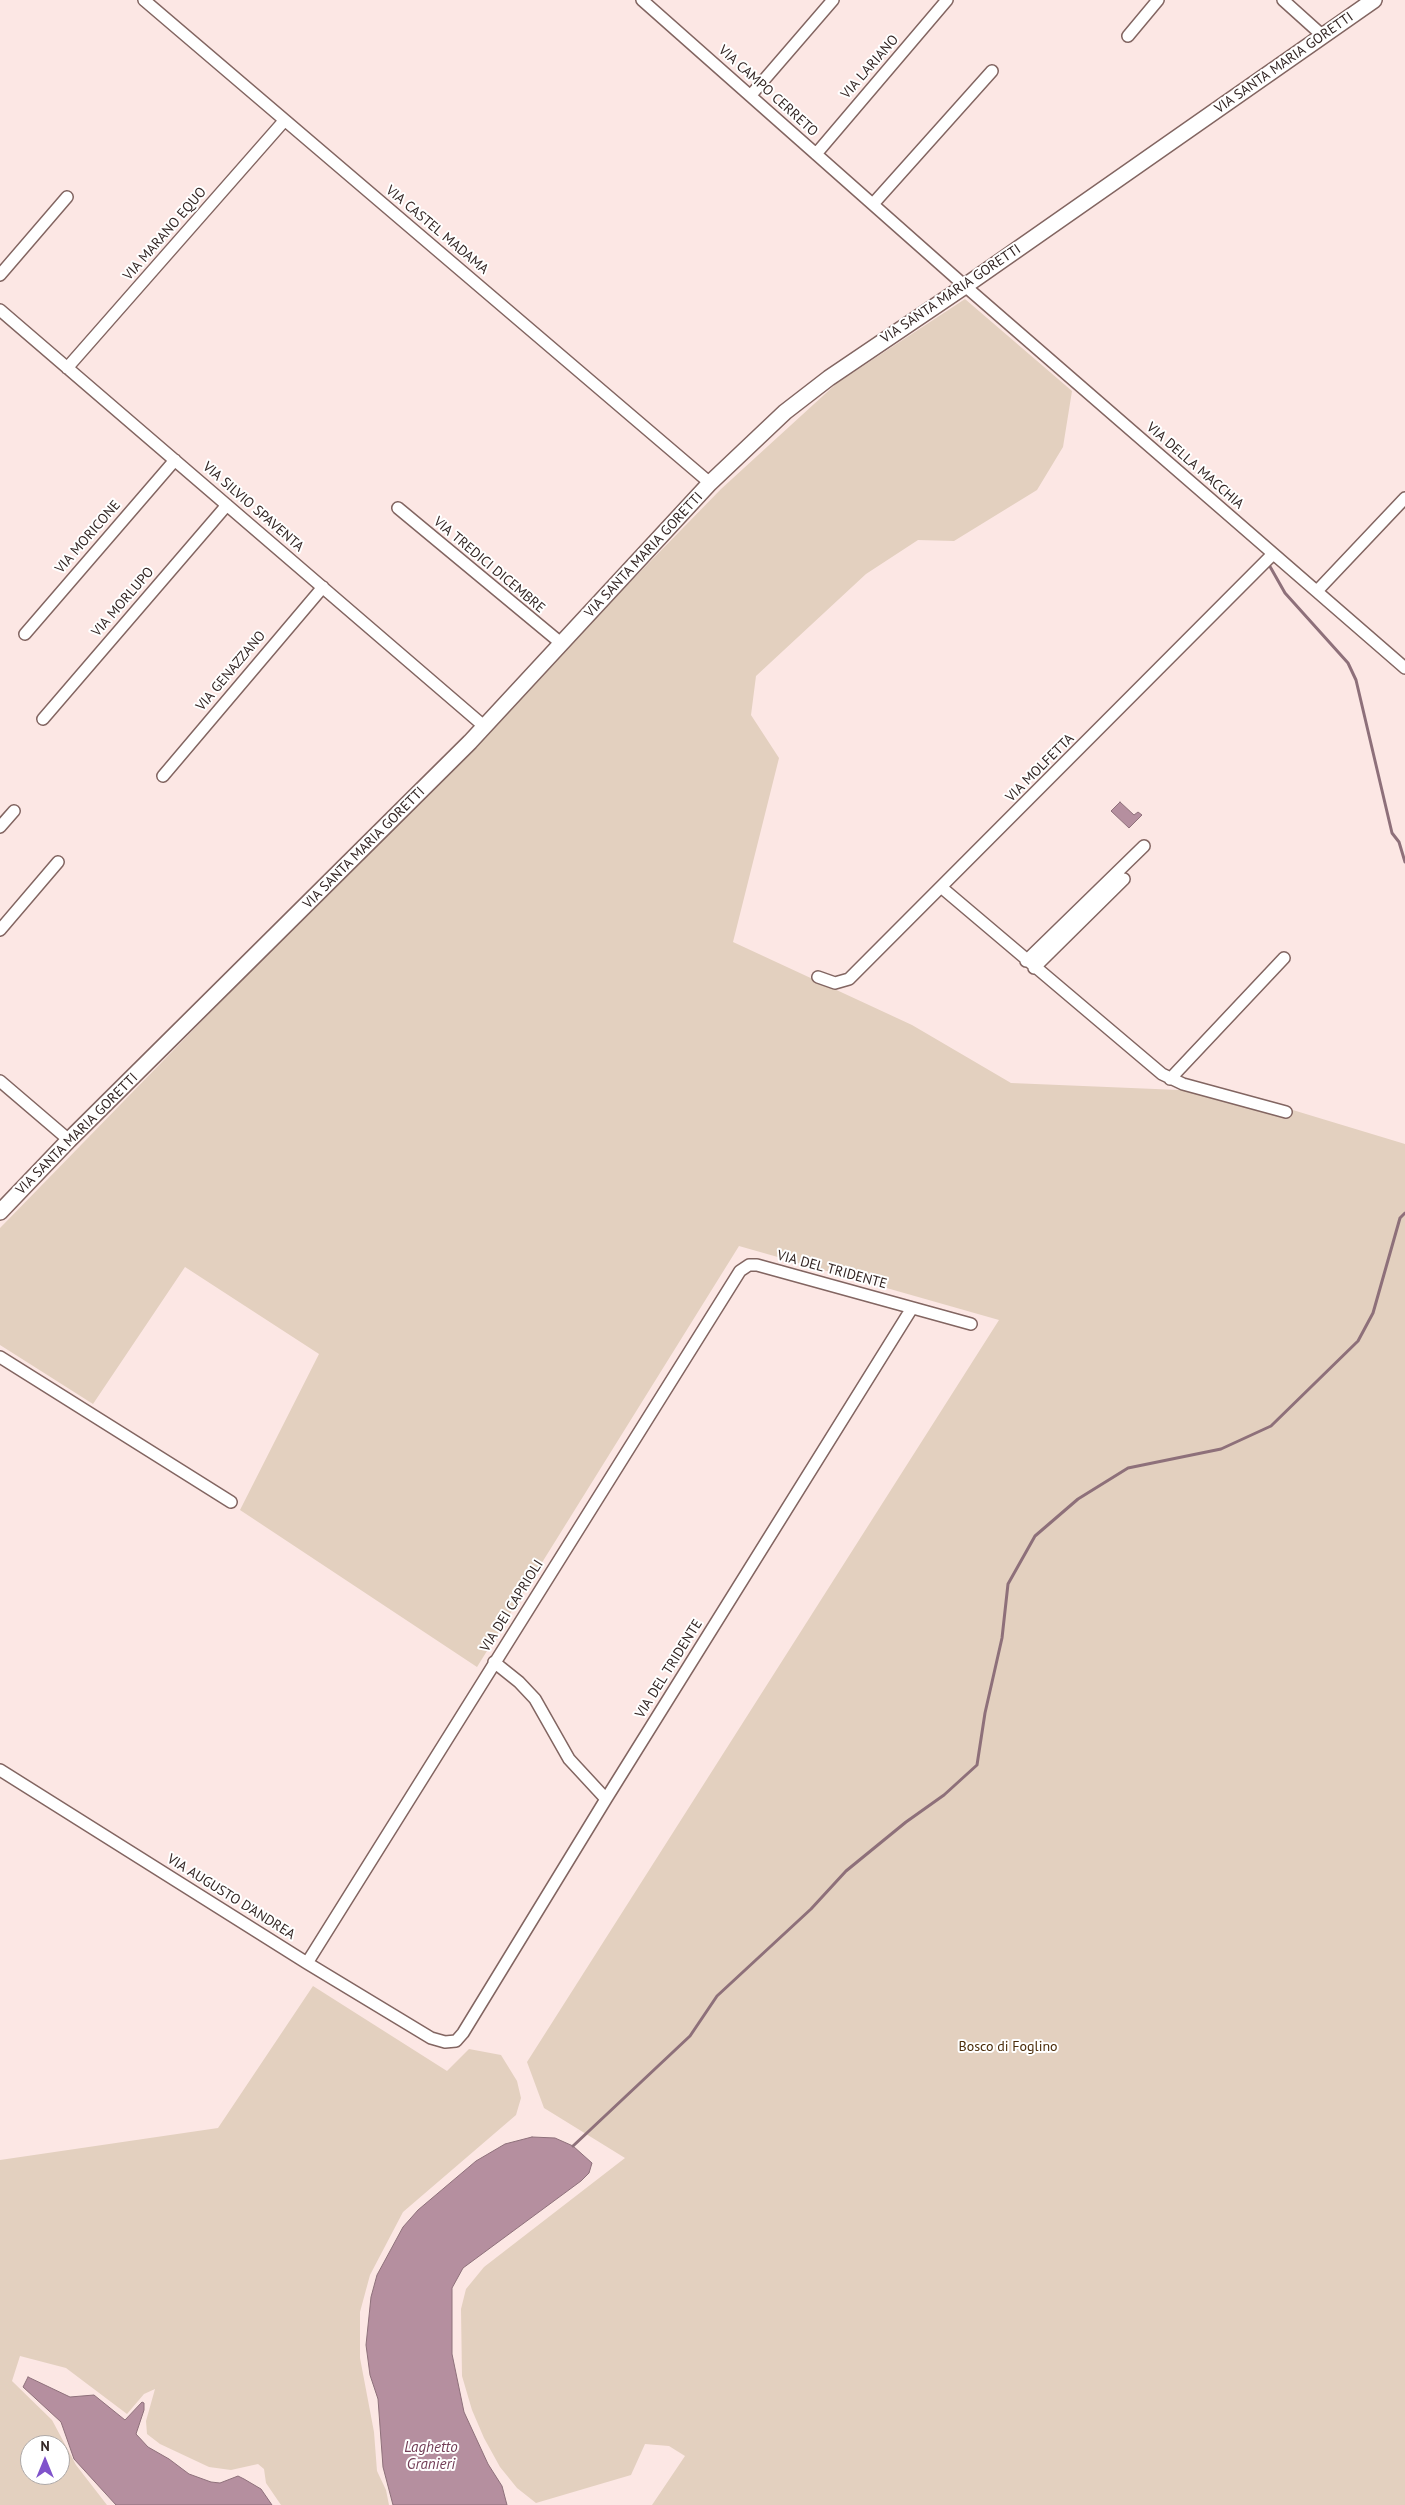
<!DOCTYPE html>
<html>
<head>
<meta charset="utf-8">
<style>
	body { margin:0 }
	#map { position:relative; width:1405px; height:2505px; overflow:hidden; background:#fce7e4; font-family:"PT Sans",sans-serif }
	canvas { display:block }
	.north { position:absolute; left:20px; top:2435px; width:50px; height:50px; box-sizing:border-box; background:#fff; border:1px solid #ada8a7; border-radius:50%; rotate:0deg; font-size:14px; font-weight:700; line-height:20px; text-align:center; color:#332624 }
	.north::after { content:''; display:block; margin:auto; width:18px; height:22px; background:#8053cb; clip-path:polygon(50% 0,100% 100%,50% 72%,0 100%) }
</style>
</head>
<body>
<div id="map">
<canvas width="1405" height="2505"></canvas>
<div class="north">N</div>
</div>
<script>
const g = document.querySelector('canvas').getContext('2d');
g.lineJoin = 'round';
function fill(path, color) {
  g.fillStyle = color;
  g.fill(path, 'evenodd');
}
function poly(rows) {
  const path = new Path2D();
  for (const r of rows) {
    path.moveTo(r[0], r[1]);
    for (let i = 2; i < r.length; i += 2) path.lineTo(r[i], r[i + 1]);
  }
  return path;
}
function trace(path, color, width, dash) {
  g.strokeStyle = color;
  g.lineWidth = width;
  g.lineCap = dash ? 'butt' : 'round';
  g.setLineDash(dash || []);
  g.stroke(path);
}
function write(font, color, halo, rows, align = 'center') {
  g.font = font + ' "PT Sans",sans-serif';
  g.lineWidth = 4;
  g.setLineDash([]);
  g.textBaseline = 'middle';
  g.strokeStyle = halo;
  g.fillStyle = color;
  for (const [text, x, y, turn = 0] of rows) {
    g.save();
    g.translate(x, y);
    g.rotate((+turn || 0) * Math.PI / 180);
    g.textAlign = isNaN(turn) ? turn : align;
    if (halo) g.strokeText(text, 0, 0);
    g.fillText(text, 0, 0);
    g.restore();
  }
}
fill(poly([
	[965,299,1072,391,1063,447,1037,490,954,541,918,540,866,574,756,676,751,715,779,758,733,942,912,1025,1011,1083,1179,1090,1197,1081,1405,1144,1405,2505,652,2505,685,2456,669,2446,645,2444,631,2475,536,2503,517,2488,500,2467,484,2438,472,2410,462,2376,461,2309,466,2289,484,2267,625,2158,544,2108,527,2062,999,1320,739,1246,477,1667,240,1510,319,1354,185,1267,93,1404,0,1345,0,1228,721,489,837,383],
	[313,1986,447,2071,469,2049,501,2055,517,2081,521,2098,516,2115,403,2212,370,2275,360,2312,360,2358,374,2432,377,2471,386,2490,389,2505,281,2505,266,2483,264,2469,258,2464,231,2470,209,2467,160,2444,147,2434,146,2421,155,2389,144,2394,127,2414,66,2368,20,2356,12,2381,52,2420,76,2465,107,2505,0,2505,0,2160,218,2128],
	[30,2445,60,2445,60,2475,30,2475]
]), '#e3d0bf');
const water = poly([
	[1120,802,1134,815,1138,812,1142,815,1129,828,1111,811,1120,802],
	[532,2137,555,2138,573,2146,592,2163,589,2173,581,2181,463,2268,452,2288,452,2354,464,2412,488,2464,502,2486,507,2505,393,2505,383,2467,378,2399,370,2375,366,2345,371,2297,377,2275,403,2227,418,2210,476,2161,505,2144,532,2137],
	[28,2377,70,2397,94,2395,125,2420,142,2402,144,2403,144,2410,136,2434,148,2447,169,2459,189,2474,211,2482,220,2483,238,2476,244,2479,261,2489,272,2505,116,2505,74,2459,61,2422,23,2387,28,2377]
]);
fill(water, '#b58f9f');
trace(water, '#8e707a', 1);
trace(poly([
	[1268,563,1285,593,1348,663,1356,680,1392,833,1399,842,1405,862],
	[573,2146,690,2036,717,1996,811,1909,846,1871,906,1822,944,1795,977,1765,985,1713,1002,1638,1008,1584,1035,1536,1078,1499,1128,1468,1221,1449,1271,1426,1358,1341,1373,1313,1400,1218,1405,1213]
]), '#8e707a', 3);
const minor = poly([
	[144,0,710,483],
	[642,0,965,286,1405,668],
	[1283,0,1323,36],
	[1128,36,1158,0],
	[751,95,833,0],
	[816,154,947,0],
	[873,204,992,71],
	[0,275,67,197],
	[0,310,485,727],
	[67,368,284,121],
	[398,508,562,644],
	[1317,591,1405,498],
	[25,634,175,460],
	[43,719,227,505],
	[163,776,323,587],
	[0,827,14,811],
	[941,887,1162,1074,1183,1084,1286,1112],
	[0,930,58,862],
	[1026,961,1144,846],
	[1034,968,1124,879],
	[818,977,835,983,849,979,1273,554],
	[1170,1079,1284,958],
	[0,1081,69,1140],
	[0,1357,231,1502],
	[494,1662,519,1682,535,1699,569,1759,606,1799],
	[0,1770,307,1963,431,2038,445,2042,456,2041,463,2033,606,1799,912,1308],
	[307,1963,740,1271,749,1265,757,1265,971,1324]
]);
const secondary = poly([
	[0,1212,69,1140,470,742,710,483,785,412,829,378,965,286,1374,0]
]);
trace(minor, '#826561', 14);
trace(secondary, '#826561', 18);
trace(minor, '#fff', 11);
trace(secondary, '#fff', 15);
write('14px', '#332624', '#fff', [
	["VIA SANTA MARIA GORETTI",1284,63,-35],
	["VIA LARIANO",870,67,-49],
	["VIA CAMPO CERRETO",768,91,42],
	["VIA CASTEL MADAMA",437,230,40],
	["VIA MARANO EQUO",165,234,-49],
	["VIA SANTA MARIA GORETTI",951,294,-34],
	["VIA DELLA MACCHIA",1195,466,41],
	["VIA SILVIO SPAVENTA",253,507,41],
	["VIA MORICONE",88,537,-49],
	["VIA SANTA MARIA GORETTI",644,555,-47],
	["VIA TREDICI DICEMBRE",489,565,40],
	["VIA MORLUPO",123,602,-49],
	["VIA GENAZZANO",231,671,-50],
	["VIA MOLFETTA",1040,768,-45],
	["VIA SANTA MARIA GORETTI",364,848,-45],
	["VIA SANTA MARIA GORETTI",77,1134,-45],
	["VIA DEL TRIDENTE",832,1270,15],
	["VIA DEI CAPRIOLI",512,1606,-58],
	["VIA DEL TRIDENTE",669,1669,-58],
	["VIA AUGUSTO D'ANDREA",231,1897,32]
]);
write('14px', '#4b2c09', '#fff', [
	["Bosco di Foglino",1008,2047]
]);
write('italic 15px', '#733e57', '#fff', [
	["Laghetto",431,2448],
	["Granieri",431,2465]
]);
</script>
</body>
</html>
